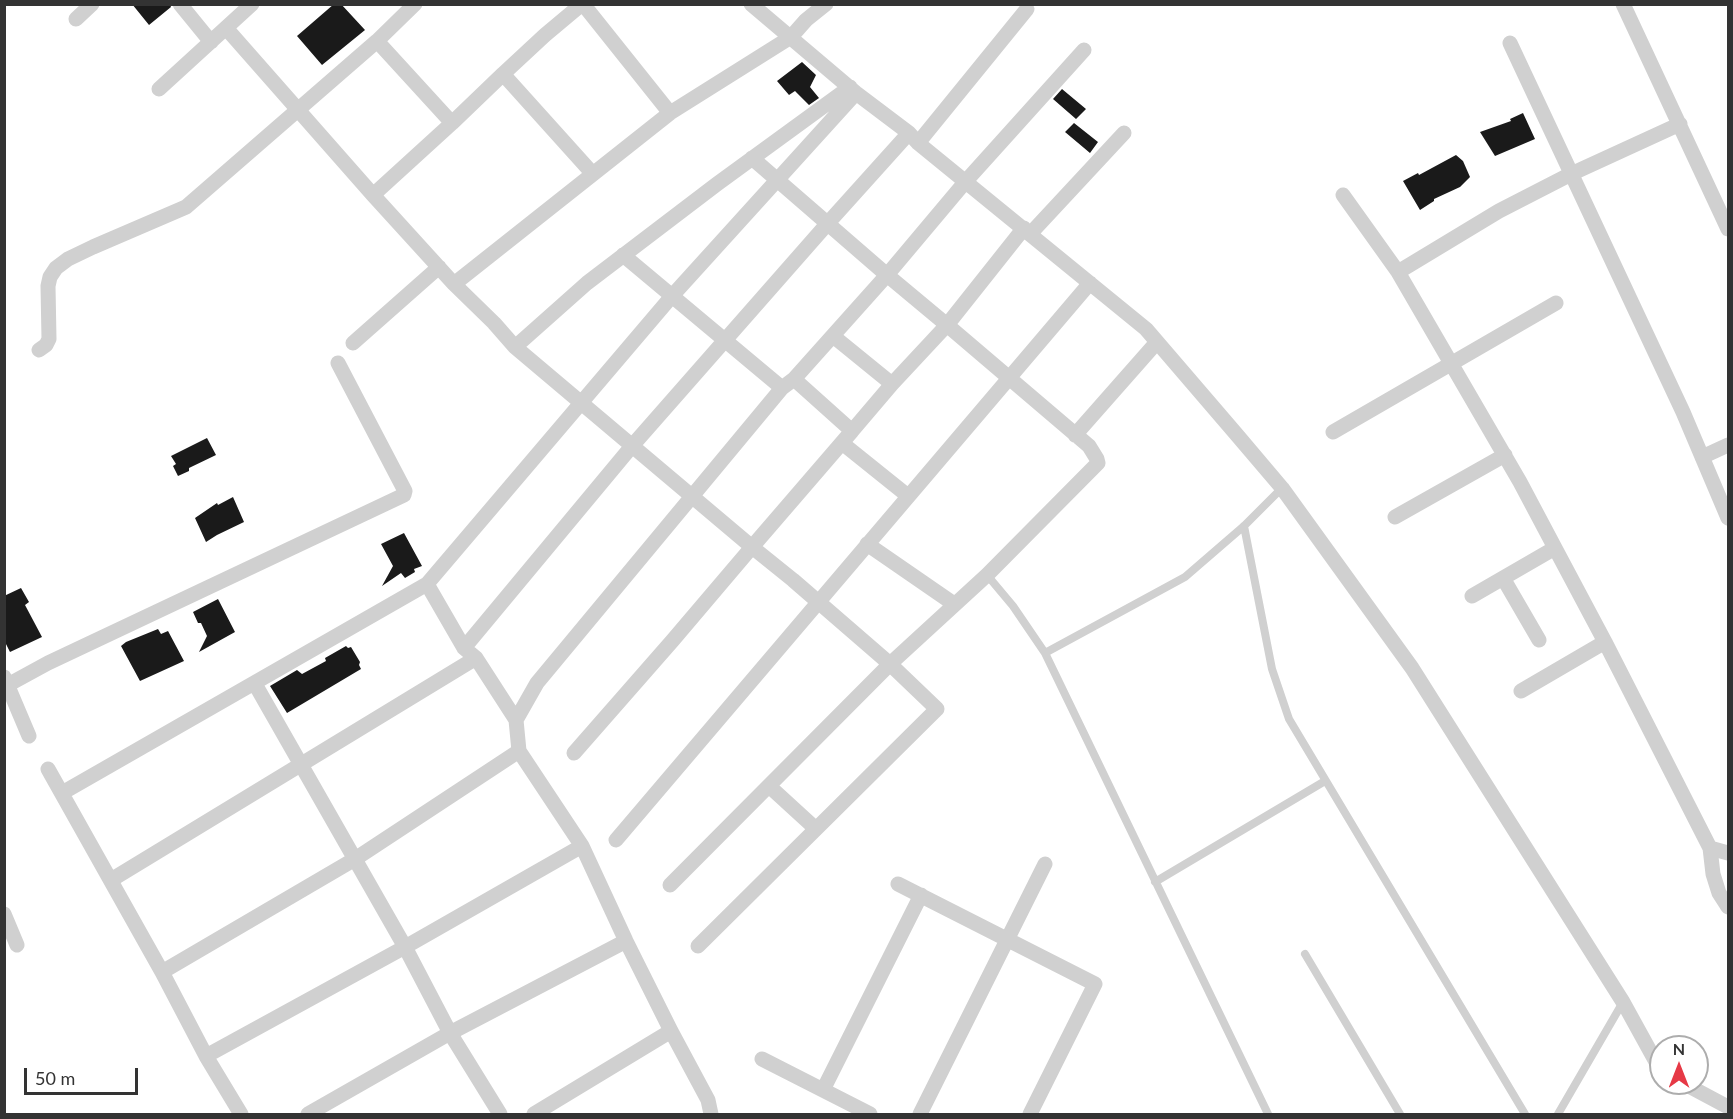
<!DOCTYPE html>
<html>
<head>
<meta charset="utf-8">
<style>
	body { margin:0 }
	#map { position:relative; width:1733px; height:1119px; overflow:hidden; background:#fff; font-family:Lato,sans-serif }
	canvas { display:block }
	.frame { position:absolute; inset:0; border:6px solid #333; pointer-events:none }
	.north { position:absolute; left:1649px; top:1035px; width:60px; height:60px; box-sizing:border-box; background:#fff; border:2px solid #adadad; border-radius:50%; rotate:0deg; font-size:16px; font-weight:700; line-height:24px; text-align:center; color:#333 }
	.north::after { content:''; display:block; margin:auto; width:21px; height:27px; background:#e63946; clip-path:polygon(50% 0,100% 100%,50% 72%,0 100%) }
	.scale { position:absolute; left:24px; top:1068px; width:114px; height:27px; box-sizing:border-box; border:3px solid #333; border-top:0; padding-left:8px; font-size:18px; line-height:21px; white-space:nowrap; color:#333; -webkit-text-stroke:4px #fff; paint-order:stroke }
</style>
</head>
<body>
<div id="map">
<canvas width="1733" height="1119"></canvas>
<div class="frame"></div>
<div class="north">N</div>
<div class="scale">50 m</div>
</div>
<script>
const g = document.querySelector('canvas').getContext('2d');
g.lineJoin = 'round';
function fill(path, color) {
  g.fillStyle = color;
  g.fill(path, 'evenodd');
}
function poly(rows) {
  const path = new Path2D();
  for (const r of rows) {
    path.moveTo(r[0], r[1]);
    for (let i = 2; i < r.length; i += 2) path.lineTo(r[i], r[i + 1]);
  }
  return path;
}
function trace(path, color, width, dash) {
  g.strokeStyle = color;
  g.lineWidth = width;
  g.lineCap = dash ? 'butt' : 'round';
  g.setLineDash(dash || []);
  g.stroke(path);
}
fill(poly([
	[132,4,170,4,171,7,149,25],
	[334,4,341,4,365,30,322,65,297,36],
	[802,62,816,75,810,87,819,98,809,105,795,91,789,95,777,81],
	[1062,89,1086,109,1076,119,1053,99],
	[1523,113,1535,139,1495,156,1480,132,1511,121,1510,119],
	[1074,123,1098,142,1090,153,1065,132],
	[1456,155,1463,161,1470,177,1460,187,1434,199,1434,201,1420,210,1403,181,1418,173,1419,175],
	[207,438,216,455,189,468,189,471,178,476,173,466,176,464,171,456],
	[233,497,244,522,217,535,206,542,195,518,217,503,218,505],
	[404,533,422,566,414,569,415,572,405,578,401,573,382,586,393,566,381,544],
	[21,588,29,602,25,605,42,637,10,652,4,640,4,596],
	[218,599,235,632,199,652,207,636,201,623,198,623,193,612],
	[158,629,161,634,168,631,184,661,140,681,121,646,126,642],
	[346,646,348,648,351,647,360,662,359,665,361,669,287,713,270,686,297,670,302,674,326,661,325,658]
]), '#1a1a1a');
trace(poly([
	[1244,526,1272,669,1289,719,1525,1114],
	[987,575,1013,606,1045,653,1268,1114],
	[1045,653,1185,577,1244,526,1282,488],
	[1155,882,1325,781],
	[1305,954,1400,1114],
	[1558,1114,1623,1002]
]), '#d0d0d0', 8);
trace(poly([
	[180,4,211,42],
	[582,4,545,35,503,74,593,174],
	[583,4,670,113],
	[751,4,856,93,909,133,918,143,1146,329,1237,435,1282,488,1412,668,1623,1002,1661,1071],
	[1623,4,1728,229],
	[76,19,92,4],
	[226,28,373,195,454,284,670,113,791,37,806,20,826,4],
	[1510,43,1683,412,1728,518],
	[159,89,252,4],
	[452,123,503,74],
	[918,143,1027,9],
	[373,195,452,123,377,41],
	[1343,195,1398,272],
	[1024,228,947,325,887,275,966,181,1084,50],
	[1031,233,1124,133],
	[623,255,782,388,794,379,887,275,752,158],
	[454,284,494,323,515,347,587,283,717,184,850,87],
	[353,343,439,267],
	[515,347,752,547,852,431],
	[39,350,46,345,49,339,48,286,50,277,56,268,68,259,93,247,186,207,377,41,415,4],
	[794,379,852,431,892,384],
	[1333,432,1556,303],
	[1075,435,1157,342],
	[842,443,908,496],
	[1702,457,1728,445],
	[1395,517,1505,455],
	[867,544,954,604],
	[1503,578,1539,640],
	[427,584,464,648,476,658,516,720,519,751,582,846,626,941,671,1031,708,1100,711,1114],
	[1472,596,1555,548,1520,482,1398,272,1499,211,1571,174,1680,124],
	[1605,642,1710,848,1713,874,1719,893,1728,907],
	[464,648,632,446,828,223,909,133],
	[4,677,29,736],
	[255,684,405,947,450,1033,500,1114],
	[4,687,48,663,404,495,405,491,338,363],
	[1521,691,1605,642,1555,548],
	[516,720,537,683,782,388],
	[574,753,673,640,752,547,793,580,890,664,987,575,1098,463,1097,459,1089,446,947,325,892,384,833,336],
	[48,769,162,972,206,1056,241,1114],
	[769,786,816,829],
	[62,793,427,584,672,296,856,93],
	[616,840,1090,283],
	[1710,848,1728,853],
	[111,880,476,658],
	[898,884,1095,984,1030,1114],
	[670,885,890,664,937,709,698,946],
	[4,914,17,945],
	[162,972,355,859,519,751],
	[206,1056,405,947,582,846],
	[762,1059,870,1114],
	[1683,1083,1728,1107],
	[823,1090,921,895],
	[308,1114,450,1033,626,941],
	[534,1114,671,1031],
	[920,1114,1045,864]
]), '#d0d0d0', 15);
</script>
</body>
</html>
